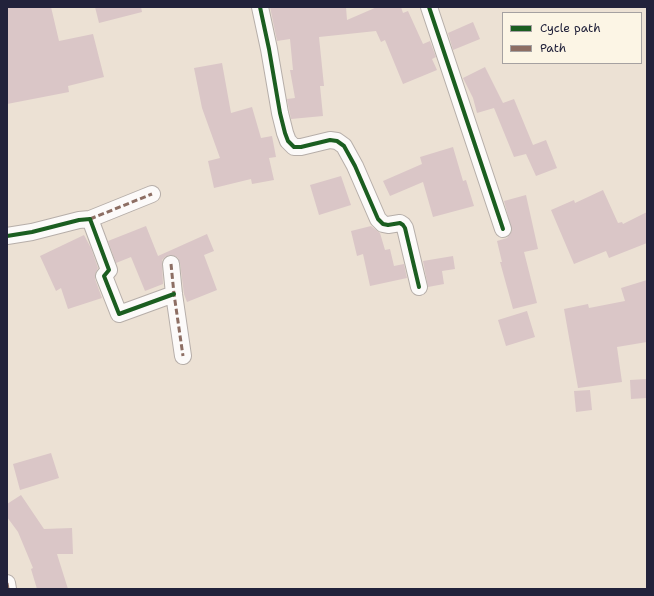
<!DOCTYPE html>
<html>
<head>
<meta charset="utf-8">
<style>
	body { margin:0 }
	#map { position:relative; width:654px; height:596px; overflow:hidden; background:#ece1d4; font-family:"Shantell Sans",sans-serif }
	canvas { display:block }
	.frame { position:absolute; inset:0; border:8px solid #22223b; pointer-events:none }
	.legend { position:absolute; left:502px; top:12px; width:140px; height:52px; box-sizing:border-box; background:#fcf5e5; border:1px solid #a5a1a1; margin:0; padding:5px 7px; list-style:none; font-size:12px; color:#22223b }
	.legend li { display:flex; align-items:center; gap:8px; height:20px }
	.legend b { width:20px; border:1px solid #a5a1a1 }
</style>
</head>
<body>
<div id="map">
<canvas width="654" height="596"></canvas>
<div class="frame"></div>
<ul class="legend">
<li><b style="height:5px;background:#1b5e20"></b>Cycle path</li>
<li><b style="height:5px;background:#8d6e63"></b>Path</li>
</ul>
</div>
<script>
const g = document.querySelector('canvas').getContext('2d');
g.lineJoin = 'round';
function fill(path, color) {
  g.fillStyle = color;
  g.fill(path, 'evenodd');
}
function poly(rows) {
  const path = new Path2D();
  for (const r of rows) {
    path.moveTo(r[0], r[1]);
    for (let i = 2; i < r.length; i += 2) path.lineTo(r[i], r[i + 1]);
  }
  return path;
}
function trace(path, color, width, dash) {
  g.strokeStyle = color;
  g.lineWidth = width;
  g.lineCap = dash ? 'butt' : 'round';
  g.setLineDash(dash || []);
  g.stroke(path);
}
fill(poly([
	[7,7,51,7,59,41,93,34,104,77,68,86,69,92,7,104],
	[95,7,141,7,142,12,99,23],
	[270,7,346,7,347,20,377,7,401,7,403,13,408,11,423,44,430,41,436,57,432,59,437,70,403,84,385,40,381,42,376,31,319,37,324,86,320,86,323,116,291,119,287,99,295,98,290,70,293,70,290,39,277,41],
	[473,22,480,39,453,50,448,33],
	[222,63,231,113,252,107,261,138,272,136,276,157,269,158,274,180,252,184,251,179,214,188,208,161,220,158,202,108,194,68],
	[485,67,503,103,514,99,533,145,546,140,557,168,536,176,526,154,514,157,494,108,477,113,473,98,463,78],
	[453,147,463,181,466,180,474,206,433,217,423,182,390,196,383,181,422,164,420,157],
	[341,176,351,205,319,215,310,185],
	[603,190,618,223,622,222,623,224,647,212,647,243,609,258,606,251,574,264,551,210,574,200,575,203],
	[526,195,538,249,524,252,537,303,513,309,500,262,502,262,497,241,507,238,512,231,504,201],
	[146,226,158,256,207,234,214,251,204,255,217,290,187,302,184,294,180,263,178,258,175,256,170,255,165,257,162,260,163,284,145,291,131,257,116,263,108,241],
	[371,226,380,233,385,250,390,249,394,266,404,264,407,278,370,286,363,254,357,256,351,231],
	[84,235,91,248,98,268,95,274,95,279,102,298,68,309,61,288,56,291,40,256],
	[453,256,455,269,442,271,444,284,428,287,423,261],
	[647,280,647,342,617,347,622,382,578,388,564,309,588,304,589,308,625,301,621,288],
	[527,311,535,337,506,346,498,320],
	[647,379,647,398,631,399,630,380],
	[590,390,592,410,576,412,574,391],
	[51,453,59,478,20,490,13,464],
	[21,495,44,529,72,528,73,554,57,554,68,589,37,589,31,569,33,568,18,532,7,517,7,504]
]), '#dac6c7');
const street = poly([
	[260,7,269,49,280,113,285,133,288,141,294,147,301,147,330,140,337,141,344,146,355,166,378,219,383,224,388,225,400,223,403,225,405,228,419,287],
	[429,7,503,229],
	[90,219,152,194],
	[7,236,32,232,79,220,90,219,109,270,104,276,119,314,174,294],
	[171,264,174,294,183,356],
	[7,583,8,589]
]);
trace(street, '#b6aea9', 18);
trace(street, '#fcfaf9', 16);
trace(poly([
	[90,219,152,194],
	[171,264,174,294,183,356],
	[7,583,8,589]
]), '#8d6e63', 3, [6, 3]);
trace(poly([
	[260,7,269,49,280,113,285,133,288,141,294,147,301,147,330,140,337,141,344,146,355,166,378,219,383,224,388,225,400,223,403,225,405,228,419,287],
	[429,7,503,229],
	[7,236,32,232,79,220,90,219,109,270,104,276,119,314,174,294]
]), '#1b5e20', 4);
</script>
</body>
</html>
